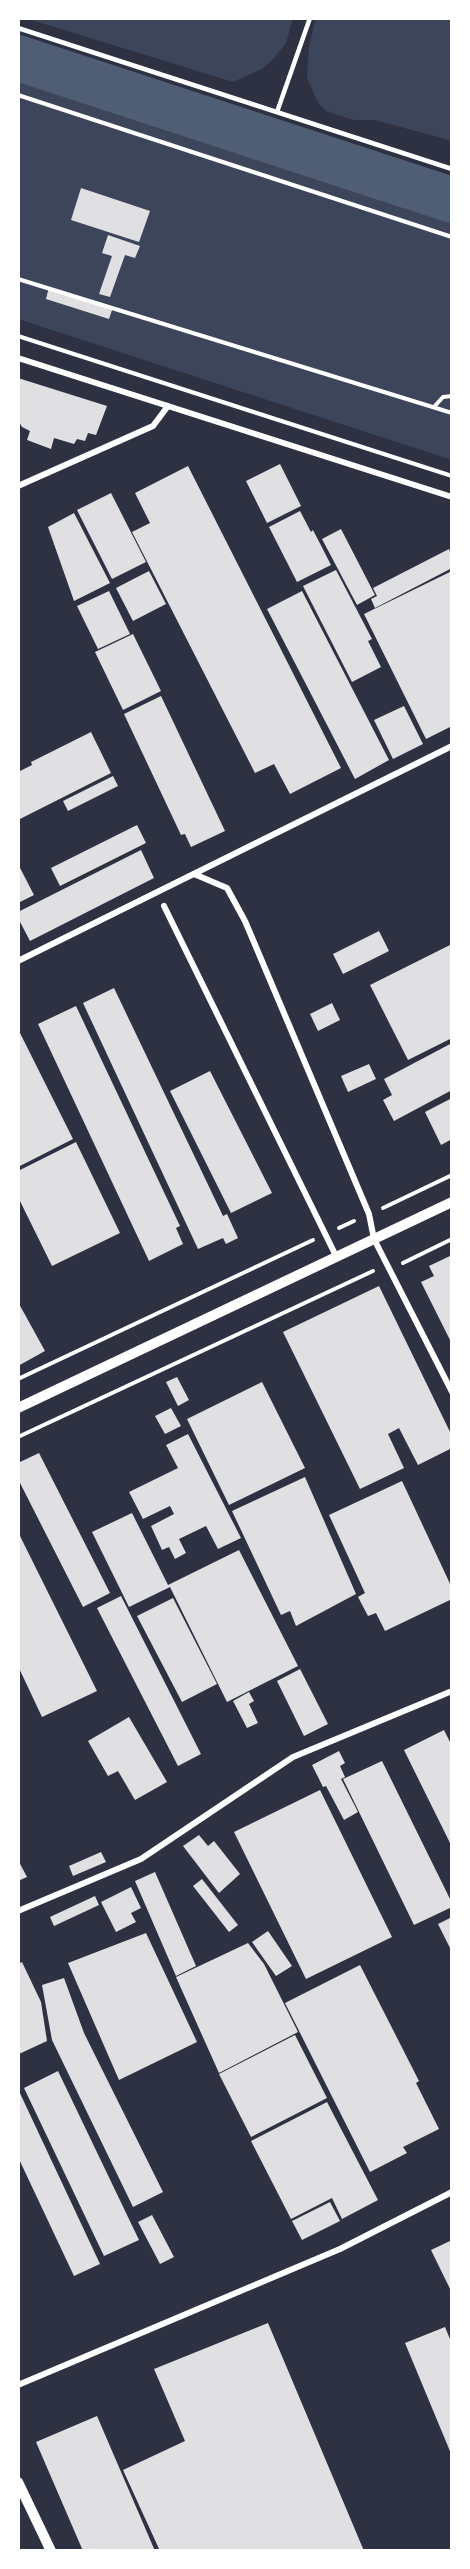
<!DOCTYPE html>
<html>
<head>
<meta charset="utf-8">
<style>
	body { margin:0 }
	#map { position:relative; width:470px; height:2569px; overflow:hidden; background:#2d3142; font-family:Manrope,sans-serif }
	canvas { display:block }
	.frame { position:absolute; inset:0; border:20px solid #fff; pointer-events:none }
</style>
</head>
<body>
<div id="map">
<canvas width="470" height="2569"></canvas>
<div class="frame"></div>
</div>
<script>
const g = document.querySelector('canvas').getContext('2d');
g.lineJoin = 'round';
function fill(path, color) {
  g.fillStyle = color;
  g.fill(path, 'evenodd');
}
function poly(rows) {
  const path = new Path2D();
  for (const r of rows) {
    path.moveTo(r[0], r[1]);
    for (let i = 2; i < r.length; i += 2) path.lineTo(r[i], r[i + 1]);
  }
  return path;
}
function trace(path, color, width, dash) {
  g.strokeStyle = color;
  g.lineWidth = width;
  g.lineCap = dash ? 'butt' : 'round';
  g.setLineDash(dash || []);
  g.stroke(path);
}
fill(poly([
	[25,18,293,18,286,43,274,58,262,69,233,82],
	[316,18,452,18,452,141,375,120,353,120,326,111,318,103,307,78,309,46],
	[18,64,452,197,452,460,18,319]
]), '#3c4559');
trace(poly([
	[18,58,452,200]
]), '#4f5d75', 46);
fill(poly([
	[81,188,150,211,139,242,71,220],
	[108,235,140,246,135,258,125,255,110,297,99,294,112,256,102,253],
	[49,287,113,307,109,319,46,299],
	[18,378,107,406,96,435,88,433,85,441,77,439,74,444,54,438,51,449,27,440,30,431,22,427,18,420],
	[280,464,301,506,267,523,246,481],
	[188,466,341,768,290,794,274,764,255,773,132,532,150,523,135,493],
	[111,493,146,562,112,579,77,510],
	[300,511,311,532,313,530,331,565,297,582,269,527],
	[74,513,110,583,74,601,48,527],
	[341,529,375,595,357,605,322,539],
	[449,549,452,556,452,568,375,608,371,599,377,596,373,588],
	[336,570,372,639,368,641,381,667,352,682,303,586],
	[149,571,166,604,133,621,116,588],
	[452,571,452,726,426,739,364,614],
	[109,591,130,634,98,649,77,606],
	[302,591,389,760,355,779,267,609],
	[133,634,161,691,123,710,95,652],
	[161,696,225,831,191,847,185,834,181,835,124,714],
	[404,706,423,744,393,759,374,720],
	[91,732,111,773,18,820,18,772,32,765,31,762],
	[113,776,118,786,68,811,63,801],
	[137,825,146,843,60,886,51,868],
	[141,850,154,878,30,941,18,918,18,912],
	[18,864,34,895,18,903],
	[379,931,389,951,343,974,333,954],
	[452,944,452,1038,408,1060,370,985],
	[114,988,223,1216,227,1214,238,1238,226,1244,223,1238,198,1249,83,1003],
	[332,1003,340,1020,318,1031,310,1014],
	[76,1006,180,1226,176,1228,183,1244,149,1261,38,1024],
	[18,1029,73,1139,18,1167],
	[452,1043,452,1090,394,1121,383,1100,392,1095,384,1079],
	[369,1064,376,1079,348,1092,341,1076],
	[210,1071,272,1193,231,1213,170,1091],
	[452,1098,452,1139,441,1145,425,1112],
	[76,1142,120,1233,52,1266,18,1197,18,1171],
	[452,1255,452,1344,421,1282,434,1276,429,1266],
	[379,1286,452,1436,452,1448,418,1465,399,1428,388,1434,404,1468,360,1489,283,1332],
	[18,1302,45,1351,18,1366],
	[177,1377,189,1400,178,1406,166,1382],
	[262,1382,305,1468,229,1505,187,1419],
	[171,1408,181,1426,165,1434,155,1416],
	[188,1434,241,1538,218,1549,206,1526,179,1539,186,1553,175,1559,169,1547,162,1550,151,1526,174,1514,170,1506,143,1519,129,1492,178,1468,166,1445],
	[39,1453,110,1593,83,1607,18,1479,18,1463],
	[305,1477,356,1594,296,1626,290,1611,281,1615,232,1511],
	[402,1481,452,1588,452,1599,385,1631,376,1613,368,1616,358,1597,365,1593,329,1515],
	[132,1513,168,1585,239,1550,298,1666,227,1702,170,1587,129,1607,92,1532],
	[18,1532,97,1691,42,1717,18,1666],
	[121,1596,201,1754,178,1766,97,1608],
	[173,1598,217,1684,182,1702,137,1616],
	[300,1669,328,1724,304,1736,277,1681],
	[249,1692,254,1701,249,1704,258,1723,247,1728,233,1701],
	[129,1717,167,1782,135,1800,118,1771,108,1776,88,1741],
	[444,1730,452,1746,452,1847,404,1750],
	[339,1751,345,1763,340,1766,345,1777,341,1779,358,1812,344,1820,326,1786,323,1787,312,1765],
	[382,1761,452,1903,452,1907,414,1925,343,1779],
	[320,1790,392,1937,306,1979,234,1832],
	[199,1835,208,1846,214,1841,240,1874,219,1893,183,1846],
	[101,1852,106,1862,73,1876,69,1866],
	[18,1860,27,1877,18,1881],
	[155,1872,196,1966,176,1976,135,1881],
	[202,1879,238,1925,229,1932,193,1886],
	[131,1887,141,1908,131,1913,136,1922,116,1932,101,1902],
	[95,1896,99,1905,54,1926,50,1917],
	[452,1917,452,1952,438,1924],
	[268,1931,292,1966,276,1976,252,1942],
	[146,1933,197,2042,119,2080,68,1963],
	[248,1943,264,1964,298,2032,219,2073,176,1977],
	[22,1962,41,2002,47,2041,19,2054,18,1964],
	[360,1965,419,2081,416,2083,439,2129,403,2147,407,2153,370,2172,285,2003],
	[64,1978,84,2033,163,2192,133,2207,52,2040,42,1985],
	[295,2035,327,2098,251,2137,219,2074],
	[58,2071,139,2240,104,2256,24,2088],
	[18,2089,100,2264,74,2276,18,2157],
	[327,2102,378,2200,342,2219,332,2198,291,2219,251,2141],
	[330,2202,340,2221,302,2240,292,2221],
	[152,2215,174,2257,160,2264,138,2222],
	[452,2240,452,2293,431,2250],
	[268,2323,364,2551,160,2551,123,2470,185,2441,154,2369],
	[445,2327,452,2344,452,2456,405,2343],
	[97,2416,155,2551,83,2551,36,2442]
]), '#e0e0e3');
trace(poly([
	[18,95,452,237],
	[18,279,452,413],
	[18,336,452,476],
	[434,407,443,397,452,396],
	[383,1208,452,1175],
	[339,1228,354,1221],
	[403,1263,452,1239],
	[18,1379,313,1240],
	[18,1437,373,1271]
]), '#fff', 4);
trace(poly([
	[18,28,452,169],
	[277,112,310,18]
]), '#fff', 4.5);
trace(poly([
	[18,358,452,497],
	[18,486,153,426,168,406],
	[194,874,227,888,245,921,369,1214,374,1239,452,1392],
	[164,906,336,1256],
	[18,961,452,746],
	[18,1911,141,1859,293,1757,452,1691],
	[18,2385,340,2249,452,2192]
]), '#fff', 6);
trace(poly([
	[18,1408,452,1202],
	[18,2482,51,2551]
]), '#fff', 10);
</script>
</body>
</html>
